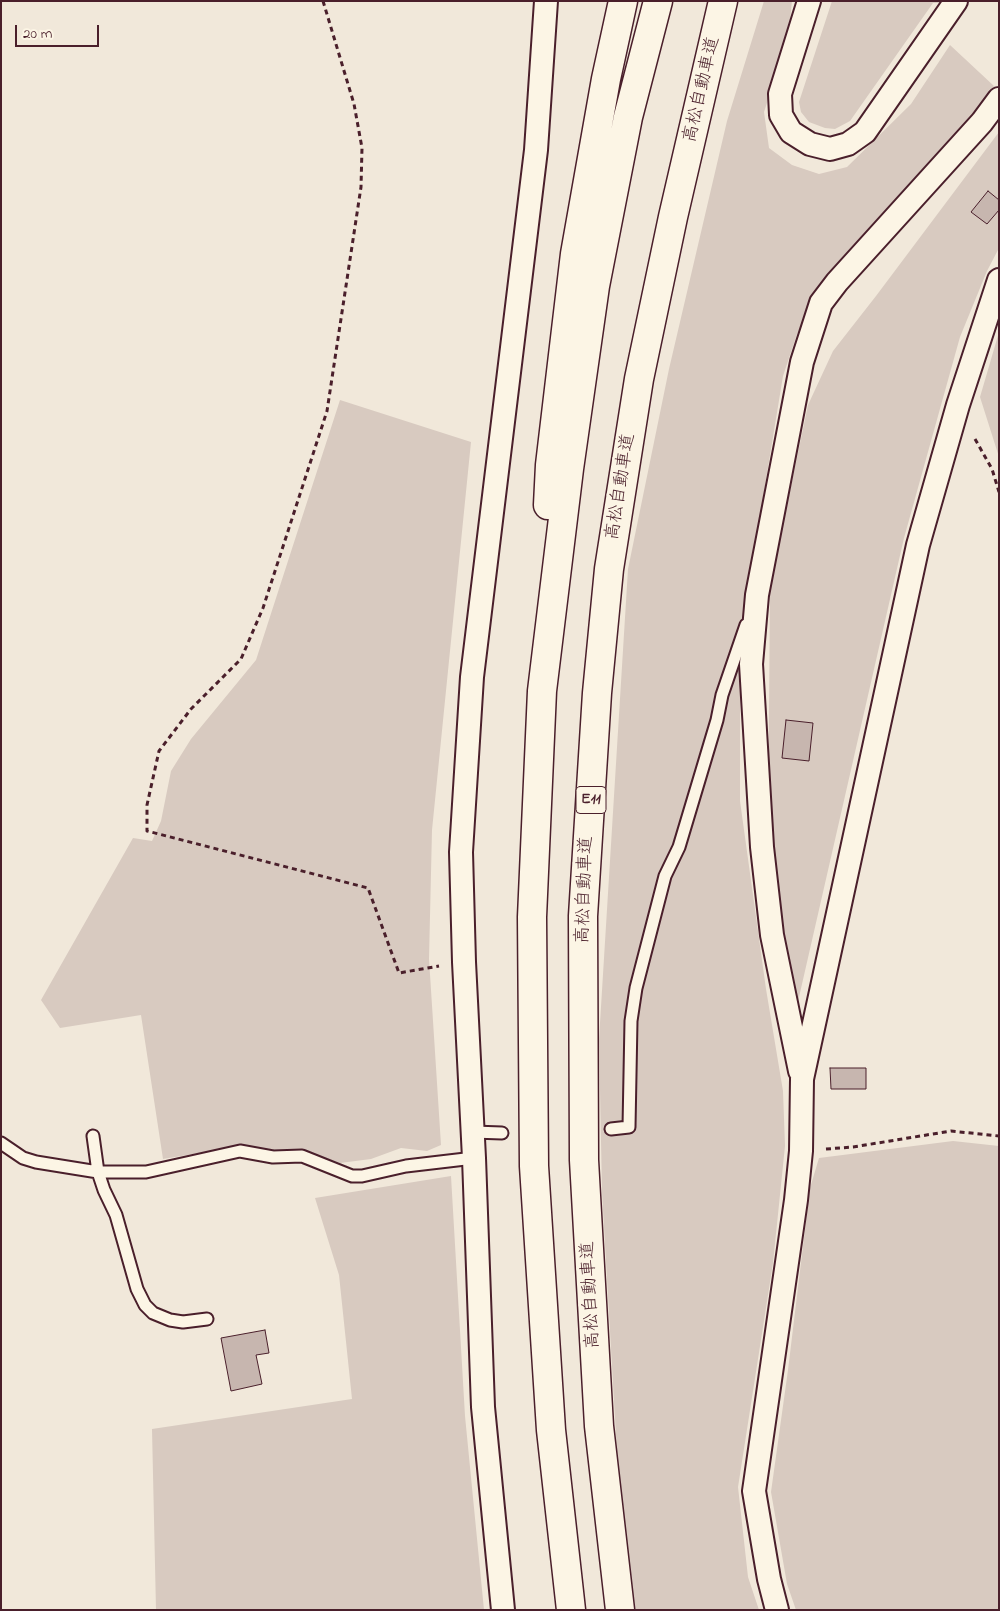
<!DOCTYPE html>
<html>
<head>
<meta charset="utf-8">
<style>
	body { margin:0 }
	#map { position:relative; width:1000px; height:1611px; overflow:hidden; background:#f1e8da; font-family:"Indie Flower",sans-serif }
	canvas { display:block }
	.frame { position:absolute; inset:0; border:2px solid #4a1f2b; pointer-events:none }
	.scale { position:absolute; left:15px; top:25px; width:84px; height:22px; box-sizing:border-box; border:2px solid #4a1f2b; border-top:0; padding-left:6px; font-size:15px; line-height:18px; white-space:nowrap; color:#4a1f2b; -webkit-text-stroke:4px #fcf5e5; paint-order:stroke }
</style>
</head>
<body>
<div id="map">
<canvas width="1000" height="1611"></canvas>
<div class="frame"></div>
<div class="scale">20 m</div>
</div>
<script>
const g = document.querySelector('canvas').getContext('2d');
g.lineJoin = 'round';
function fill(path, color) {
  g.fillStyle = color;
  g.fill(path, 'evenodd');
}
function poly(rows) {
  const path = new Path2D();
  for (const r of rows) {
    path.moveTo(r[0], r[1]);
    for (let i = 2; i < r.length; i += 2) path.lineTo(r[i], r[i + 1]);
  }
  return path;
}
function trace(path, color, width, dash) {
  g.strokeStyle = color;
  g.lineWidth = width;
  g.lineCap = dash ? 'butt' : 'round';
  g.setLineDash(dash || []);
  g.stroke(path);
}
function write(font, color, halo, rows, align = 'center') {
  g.font = font + ' "Indie Flower","Klee One",sans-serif';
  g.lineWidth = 5;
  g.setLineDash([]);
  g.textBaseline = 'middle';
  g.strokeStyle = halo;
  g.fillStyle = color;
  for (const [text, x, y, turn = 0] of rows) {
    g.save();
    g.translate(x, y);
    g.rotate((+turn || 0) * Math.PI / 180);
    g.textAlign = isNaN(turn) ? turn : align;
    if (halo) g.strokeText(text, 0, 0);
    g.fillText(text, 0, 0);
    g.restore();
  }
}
fill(poly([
	[764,1,792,1,788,39,764,112,769,148,792,165,819,174,847,167,911,104,950,45,994,86,950,143,817,294,797,334,783,376,752,565,740,682,740,801,766,989,783,1091,785,1146,773,1263,738,1487,748,1577,759,1610,626,1610,602,1192,599,1039,628,569,669,369,727,121],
	[832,1,943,1,942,3,933,3,850,121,835,129,825,128,809,122,801,112,799,102],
	[999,132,999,248,987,271,960,337,904,538,794,1019,768,839,770,586,808,405,833,351,876,296],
	[999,332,999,457,980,397],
	[340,400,471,442,432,830,429,959,441,1145,427,1151,401,1148,371,1159,340,1163,301,1150,275,1151,242,1146,163,1159,141,1015,60,1028,41,1000,133,838,152,841,161,821,171,771,191,739,256,660],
	[953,1141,999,1146,999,1610,796,1610,787,1584,771,1492,788,1370,810,1188,819,1158],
	[451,1176,465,1416,484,1610,156,1610,152,1429,352,1399,339,1275,315,1198]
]), '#d8cac0');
const building = poly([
	[988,191,999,200,999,210,987,224,971,212,988,191],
	[786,720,813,723,809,761,782,758,786,720],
	[830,1068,866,1068,866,1089,831,1089,830,1068],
	[265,1330,269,1353,256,1355,262,1384,231,1391,221,1338,265,1330]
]);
fill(building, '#c7b6af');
trace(building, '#4a1f2b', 1);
const lane = poly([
	[611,1129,629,1127,631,1021,636,988,665,876,679,847,717,720,722,695,746,625],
	[473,1132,502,1133],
	[93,1136,98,1172,104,1190,116,1215,137,1289,145,1305,153,1313,170,1320,183,1322,207,1319],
	[1,1143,23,1158,36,1162,98,1172,146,1172,240,1151,273,1157,302,1156,352,1176,362,1176,406,1166,474,1158]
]);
const street = poly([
	[809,1,780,94,781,115,791,132,810,144,830,149,848,144,865,132,956,1],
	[800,1071,772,935,762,847,751,664,757,595,802,362,821,303,837,282,982,122,999,99],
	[503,1610,483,1407,474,1158,464,962,461,852,472,677,536,150,546,1],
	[777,1610,769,1579,754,1491,796,1200,801,1151,802,1079,918,545,958,405,999,280]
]);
const highway = poly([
	[548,505,550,465,575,254,606,79,623,1],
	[571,1610,551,1430,534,1166,532,917,542,691,569,469,595,286,628,117,658,1],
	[620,1610,599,1426,584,1160,583,916,597,693,609,569,639,379,673,217,723,1]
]);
trace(lane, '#4a1f2b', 15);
trace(street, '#4a1f2b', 26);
trace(highway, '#4a1f2b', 31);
trace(poly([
	[323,1,354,104,362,148,361,187,327,411,263,608,241,659,191,709,159,751,147,805,147,831,368,888,399,973,439,966],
	[975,439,992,469,999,492],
	[826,1149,853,1147,951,1131,999,1136]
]), '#4a1f2b', 3, [5, 4]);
trace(lane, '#fcf5e5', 11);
trace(street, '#fcf5e5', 22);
trace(highway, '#fcf5e5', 28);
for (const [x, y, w] of [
	[591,800,30]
]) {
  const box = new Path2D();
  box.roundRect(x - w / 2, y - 13.5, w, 27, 4);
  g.fillStyle = '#fcf5e5';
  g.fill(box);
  trace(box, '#4a1f2b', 1);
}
write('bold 16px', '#4a1f2b', null, [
	["E11",591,800]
]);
write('18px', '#4a1f2b', '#fcf5e5', [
	["高松自動車道",703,90,-77],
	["高松自動車道",622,487,-81],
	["高松自動車道",586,890,-88],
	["高松自動車道",592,1295,-93]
]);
</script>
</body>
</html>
